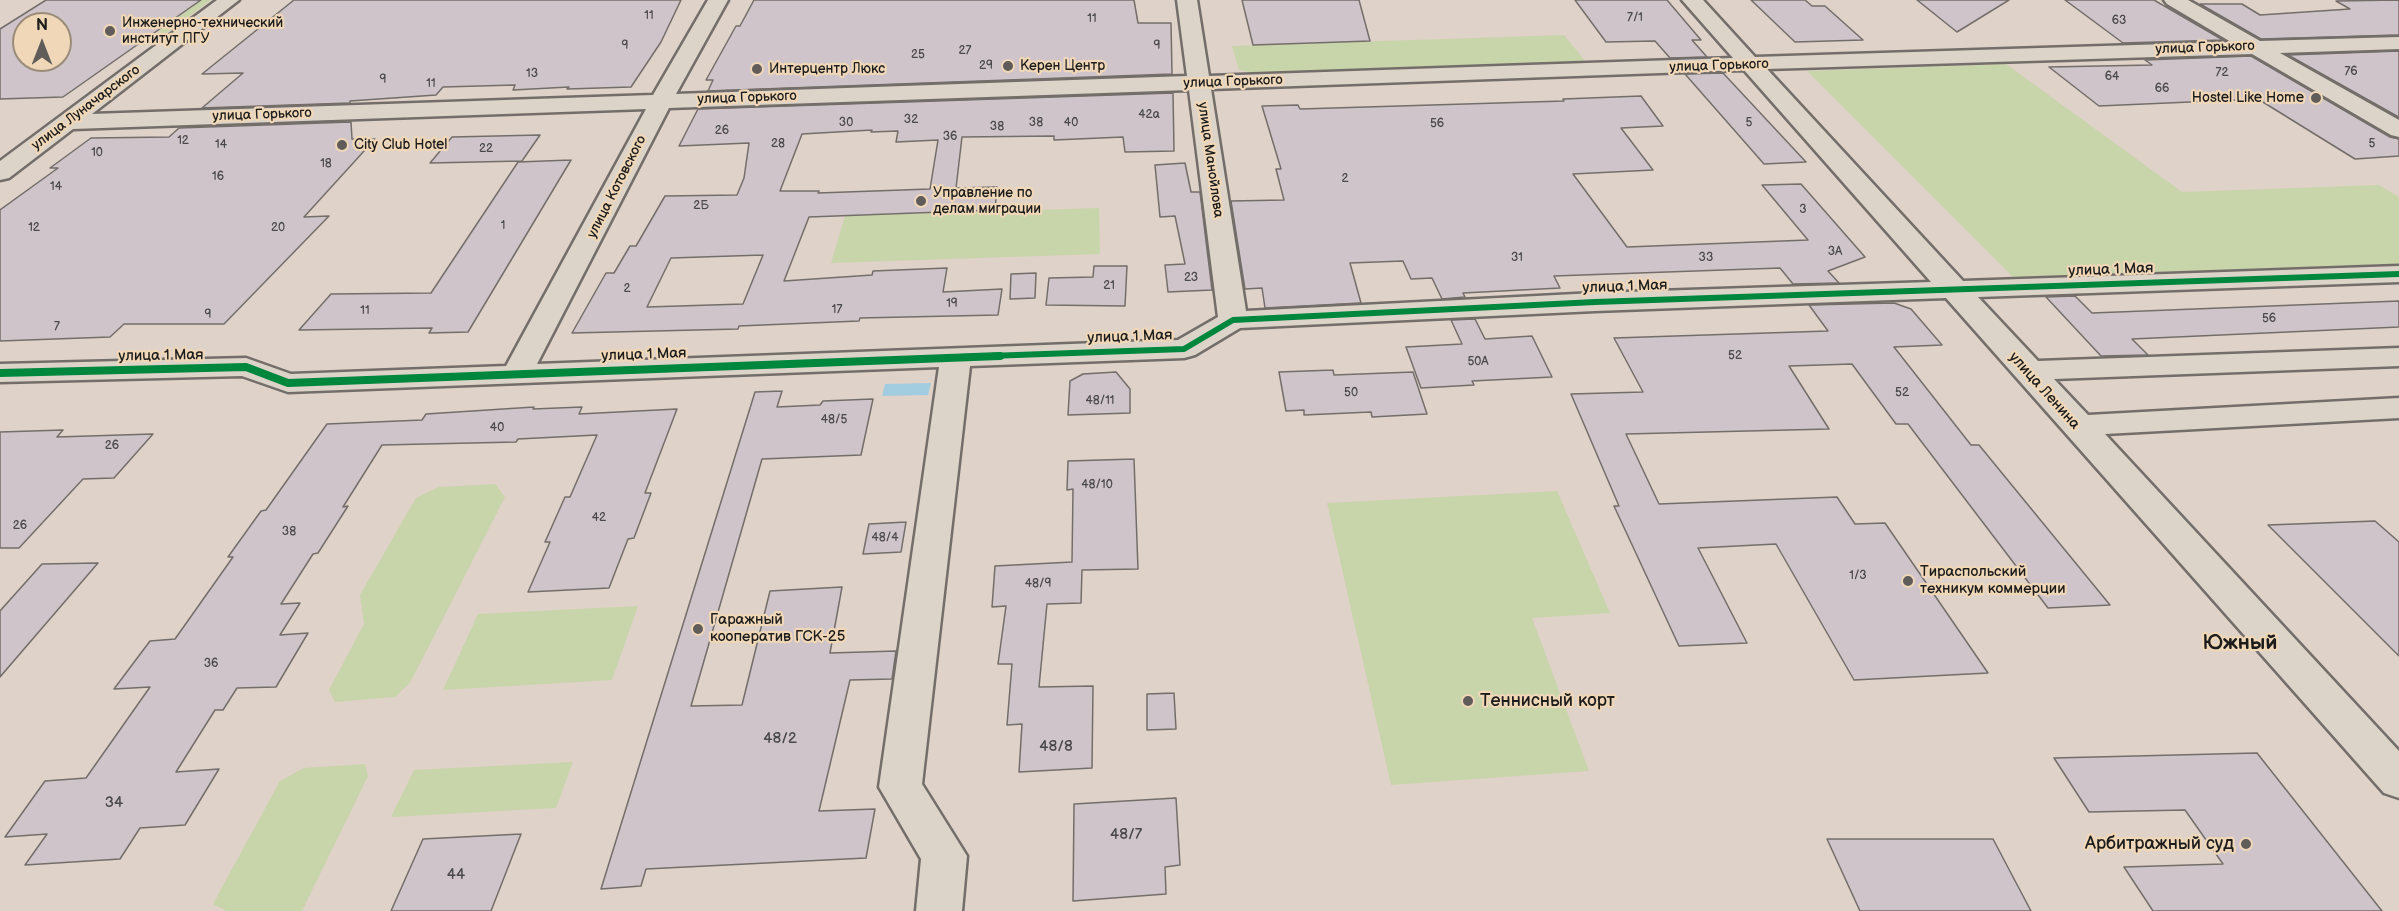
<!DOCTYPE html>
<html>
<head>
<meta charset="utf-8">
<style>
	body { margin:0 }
	#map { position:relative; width:2399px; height:911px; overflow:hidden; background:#dfd2c9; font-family:"Balsamiq Sans",sans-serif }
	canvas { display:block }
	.north { position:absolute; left:12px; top:12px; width:60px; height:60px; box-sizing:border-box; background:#efd7b7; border:2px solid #9b8c79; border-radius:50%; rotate:0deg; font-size:16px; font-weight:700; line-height:24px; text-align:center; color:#1c1c1c }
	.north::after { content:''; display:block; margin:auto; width:21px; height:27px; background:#605c59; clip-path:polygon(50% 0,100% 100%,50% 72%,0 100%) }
</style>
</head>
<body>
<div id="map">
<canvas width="2399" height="911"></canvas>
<div class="north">N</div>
</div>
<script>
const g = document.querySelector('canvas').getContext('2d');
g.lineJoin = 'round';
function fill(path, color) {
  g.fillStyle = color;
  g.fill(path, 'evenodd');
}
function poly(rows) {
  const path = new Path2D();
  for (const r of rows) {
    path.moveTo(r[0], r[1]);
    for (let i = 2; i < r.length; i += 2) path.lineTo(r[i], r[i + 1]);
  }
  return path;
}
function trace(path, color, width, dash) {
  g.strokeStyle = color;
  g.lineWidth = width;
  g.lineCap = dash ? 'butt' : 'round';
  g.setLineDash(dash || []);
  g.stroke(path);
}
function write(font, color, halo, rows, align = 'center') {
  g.font = font + ' "Balsamiq Sans",sans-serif';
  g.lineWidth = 4.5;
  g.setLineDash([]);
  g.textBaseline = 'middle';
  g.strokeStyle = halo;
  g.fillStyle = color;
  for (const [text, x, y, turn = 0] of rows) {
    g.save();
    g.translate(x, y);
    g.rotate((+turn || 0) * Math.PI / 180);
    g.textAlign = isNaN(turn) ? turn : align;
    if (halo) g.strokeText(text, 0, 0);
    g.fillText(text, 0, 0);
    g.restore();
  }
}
fill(poly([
	[201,0,211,0,152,44,141,45],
	[1564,35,1586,62,1255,73,1239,70,1232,46],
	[2006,64,2182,192,2379,185,2399,197,2399,264,2013,277,1807,71],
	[1099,208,1100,254,831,263,845,216],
	[495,484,505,497,410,683,395,697,335,702,329,690,364,624,360,595,416,498,439,487],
	[1557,491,1610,613,1532,618,1589,771,1391,785,1327,503],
	[638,606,612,680,443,690,478,614],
	[573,762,556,808,391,817,414,770],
	[365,764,368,776,302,911,227,911,213,904,280,781,304,768]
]), '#c8d4aa');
fill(poly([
	[931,383,928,395,882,396,885,384]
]), '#a2cce0');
const building = poly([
	[46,0,201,0,63,97,0,99,0,29,46,0],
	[24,24,60,24,60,60,24,60,24,24],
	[294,0,681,0,661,42,631,87,567,89,569,87,513,90,515,85,443,87,436,95,350,101,350,103,202,108,243,73,202,74,294,0],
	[754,0,1134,0,1138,23,1171,23,1172,74,708,91,713,80,706,80,736,26,740,26,754,0],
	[1242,0,1359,0,1370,41,1253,45,1242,0],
	[1575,0,1667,0,1701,40,1692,40,1707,57,1670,58,1655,41,1606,42,1575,0],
	[1751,0,1805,0,1812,6,1825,6,1863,40,1795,42,1751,0],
	[1917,0,2009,0,1957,32,1917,0],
	[2065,0,2154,0,2223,40,2123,43,2065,0],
	[2399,0,2399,35,2261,39,2200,4,2242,4,2260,15,2350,9,2336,1,2399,0],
	[2399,51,2399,117,2288,55,2399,51],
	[2251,56,2390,137,2399,139,2399,156,2355,159,2258,99,2099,106,2049,67,2152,65,2145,60,2251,56],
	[1723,73,1806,162,1764,164,1685,74,1723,73],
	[1173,93,1174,151,1125,152,1123,137,1054,140,1054,136,962,137,956,188,997,187,995,210,809,217,784,281,872,275,873,271,947,268,943,292,1002,289,998,315,860,318,859,321,739,326,738,329,572,333,606,273,614,273,630,246,636,246,665,196,737,195,744,178,749,143,679,146,698,109,1173,93],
	[872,130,871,132,898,131,896,142,938,140,930,189,818,193,819,191,780,191,802,134,872,130],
	[763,255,743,304,647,307,671,258,763,255],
	[1641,96,1663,126,1621,128,1653,170,1573,174,1627,247,1808,240,1762,185,1801,184,1865,257,1828,271,1839,283,1793,284,1780,268,1554,276,1560,288,1463,293,1465,297,1442,299,1432,278,1411,279,1403,261,1350,263,1361,303,1265,308,1262,288,1245,289,1231,201,1284,200,1276,169,1281,169,1262,106,1298,105,1300,109,1564,101,1563,99,1641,96],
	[351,122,352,139,375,139,304,217,329,216,224,324,124,324,110,337,0,341,0,210,58,168,50,168,91,138,169,137,179,128,351,122],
	[540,135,522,161,430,163,452,137,540,135],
	[571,160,468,332,429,333,432,328,299,330,331,294,431,293,518,162,571,160],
	[1185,163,1191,192,1200,192,1212,290,1168,292,1165,265,1185,264,1175,216,1160,217,1155,165,1185,163],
	[1094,266,1127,266,1125,306,1046,305,1049,278,1093,277,1094,266],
	[1036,273,1035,298,1010,299,1011,274,1036,273],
	[2075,296,2092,313,2399,301,2399,327,2132,339,2148,355,2101,356,2046,297,2075,296],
	[1894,303,1911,309,1942,345,1894,347,1971,445,1979,445,2110,605,2048,608,1908,424,1896,424,1852,364,1789,366,1829,429,1626,434,1659,504,1837,497,1855,524,1885,523,1988,673,1854,680,1776,544,1698,548,1747,643,1679,646,1614,506,1619,506,1571,394,1643,392,1614,338,1828,331,1809,305,1894,303],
	[1475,319,1485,339,1532,336,1552,377,1472,381,1474,385,1421,388,1406,347,1462,344,1451,320,1475,319],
	[1333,370,1334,375,1413,372,1427,414,1372,417,1371,412,1304,415,1304,410,1286,411,1279,372,1333,370],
	[1116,372,1130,389,1130,413,1068,415,1070,381,1083,374,1116,372],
	[782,391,777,407,820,405,823,401,873,399,861,455,762,459,691,706,742,705,770,591,842,587,830,653,896,651,892,679,850,680,819,811,875,809,866,858,646,869,641,886,601,889,755,392,782,391],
	[534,407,533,409,582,407,579,414,677,409,645,493,651,493,634,538,628,539,609,588,528,592,550,542,545,542,565,497,570,497,597,435,518,439,516,442,382,445,343,507,348,506,318,553,313,554,281,604,300,603,280,635,308,633,276,687,237,688,223,710,215,710,176,772,219,769,185,825,140,828,120,859,25,865,47,834,5,837,45,781,86,778,150,687,114,689,150,641,175,639,233,557,228,557,261,511,266,510,327,424,422,420,426,414,534,407],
	[63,430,57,437,153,434,114,478,83,479,19,548,0,548,0,432,63,430],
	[1134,459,1138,569,1082,570,1081,603,1047,604,1039,687,1093,686,1092,768,1019,772,1022,724,1007,725,1012,664,998,664,1006,606,992,607,995,566,1072,562,1073,489,1067,490,1068,461,1134,459],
	[2375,521,2399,542,2399,656,2268,525,2375,521],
	[906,522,901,552,863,554,869,524,906,522],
	[98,563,0,677,0,611,42,564,98,563],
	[1174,693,1176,729,1147,730,1147,694,1174,693],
	[2257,753,2382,911,2153,911,2124,867,2223,864,2185,810,2089,812,2054,758,2257,753],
	[1176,798,1180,865,1165,867,1166,894,1073,901,1074,804,1176,798],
	[521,834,491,911,391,911,423,839,521,834],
	[1827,839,1993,839,2031,911,1860,911,1827,839]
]);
fill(building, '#cec4c9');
trace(building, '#746e6a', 1.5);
const minor = poly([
	[217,0,239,0,92,114,653,95,708,0,728,0,676,94,1187,76,1177,0,1197,0,1209,76,1733,58,1682,0,1703,0,1755,57,2231,42,2167,4,2164,0,2188,0,2260,41,2399,37,2399,49,2280,53,2399,120,2399,137,2391,135,2252,54,1767,69,1963,281,2399,266,2399,282,1978,297,2038,361,2399,348,2399,366,2054,379,2088,415,2399,398,2399,418,2105,434,2399,751,2399,798,2384,793,1946,298,1595,311,1240,328,1195,355,1184,358,970,366,922,784,967,856,962,911,916,911,921,859,879,787,939,367,288,392,242,376,0,382,0,364,246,358,291,374,506,366,646,109,73,129,9,178,0,180,0,161,217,0],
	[1744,70,1931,282,1595,293,1246,311,1211,89,1744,70],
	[1189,90,1218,317,1178,340,537,364,669,108,1189,90]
]);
trace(minor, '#746e6a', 5);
fill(minor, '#ddd4c9');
trace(poly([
	[961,357,1184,349,1233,320,1595,302,2399,274]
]), '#00873e', 6);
trace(poly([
	[0,373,246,367,288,383,1000,356]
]), '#00873e', 8);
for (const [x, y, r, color] of [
	[110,31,6,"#605c59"],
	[1008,66,6,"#605c59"],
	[757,69,6,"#605c59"],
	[2316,98,6,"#605c59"],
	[342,145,6,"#605c59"],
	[921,201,6,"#605c59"],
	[1908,581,6,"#605c59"],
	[698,629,6,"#605c59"],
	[1468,701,6,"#605c59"],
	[2246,844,6,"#605c59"]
]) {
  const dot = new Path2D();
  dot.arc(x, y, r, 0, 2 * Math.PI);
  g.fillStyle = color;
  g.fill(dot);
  trace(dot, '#efd7b7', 2);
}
write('12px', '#4a4849', null, [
	["11",649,16],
	["7/1",1635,18],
	["11",1092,19],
	["63",2119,21],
	["9",625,46],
	["9",1157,46],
	["27",965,51],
	["25",918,55],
	["29",986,66],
	["76",2351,72],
	["72",2222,73],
	["13",532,74],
	["64",2112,77],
	["9",383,80],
	["11",431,84],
	["66",2162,89],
	["42а",1149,115],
	["32",911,120],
	["30",846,123],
	["38",1036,123],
	["40",1071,123],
	["5",1749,123],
	["56",1437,124],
	["38",997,127],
	["26",722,131],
	["36",950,137],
	["12",183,141],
	["28",778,144],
	["5",2372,144],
	["14",221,145],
	["22",486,149],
	["10",97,153],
	["18",326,164],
	["16",218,177],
	["2",1345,179],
	["14",56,187],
	["2Б",701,206],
	["3",1803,210],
	["1",503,226],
	["12",34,228],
	["20",278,228],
	["3А",1835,252],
	["31",1517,258],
	["33",1706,258],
	["23",1191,278],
	["21",1109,286],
	["2",627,289],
	["19",952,304],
	["17",837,310],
	["11",365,311],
	["9",208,315],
	["56",2269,319],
	["7",57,327],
	["52",1735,356],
	["50А",1478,362],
	["50",1351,393],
	["52",1902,393],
	["48/11",1100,401],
	["48/5",834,420],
	["40",497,428],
	["26",112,446],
	["48/10",1097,485],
	["42",599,518],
	["26",20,526],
	["38",289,532],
	["48/4",885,538],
	["1/3",1858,576],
	["48/9",1038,584],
	["36",211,664]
]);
write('14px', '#1c1c1c', '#efd7b7', [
	["Инженерно-технический",122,23],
	["институт ПГУ",122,39],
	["Керен Центр",1020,66],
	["Интерцентр Люкс",769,69],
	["Hostel Like Home",2304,98,"right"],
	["City Club Hotel",354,145],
	["Управление по",933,193],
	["делам миграции",933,209]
], 'left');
write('14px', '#1c1c1c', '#efd7b7', [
	["улица Горького",2205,48,-2],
	["улица Горького",1719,66,-2],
	["улица Горького",1233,82,-2],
	["улица Горького",747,98,-2],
	["улица Луначарского",86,108,-37],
	["улица Горького",262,115,-2],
	["улица Манойлова",1210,160,82],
	["улица Котовского",617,187,-63]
]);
write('15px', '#1c1c1c', '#efd7b7', [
	["улица 1 Мая",2111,270,-2],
	["улица 1 Мая",1625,287,-2],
	["улица 1 Мая",1130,337,-2],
	["улица 1 Мая",644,355,-2],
	["улица 1 Мая",161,356,-1],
	["улица Ленина",2044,391,48]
]);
write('15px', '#1c1c1c', '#efd7b7', [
	["Тираспольский",1920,572],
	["техникум коммерции",1920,589],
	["Гаражный",710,620],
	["кооператив ГСК-25",710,637]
], 'left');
write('15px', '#4a4849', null, [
	["48/2",780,739],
	["48/8",1056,747],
	["34",114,803],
	["48/7",1126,835],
	["44",456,875]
]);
write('18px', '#1c1c1c', '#efd7b7', [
	["Теннисный корт",1480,701],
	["Арбитражный суд",2234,844,"right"]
], 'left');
write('bold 21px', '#1c1c1c', '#efd7b7', [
	["Южный",2240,644]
]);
</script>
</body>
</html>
